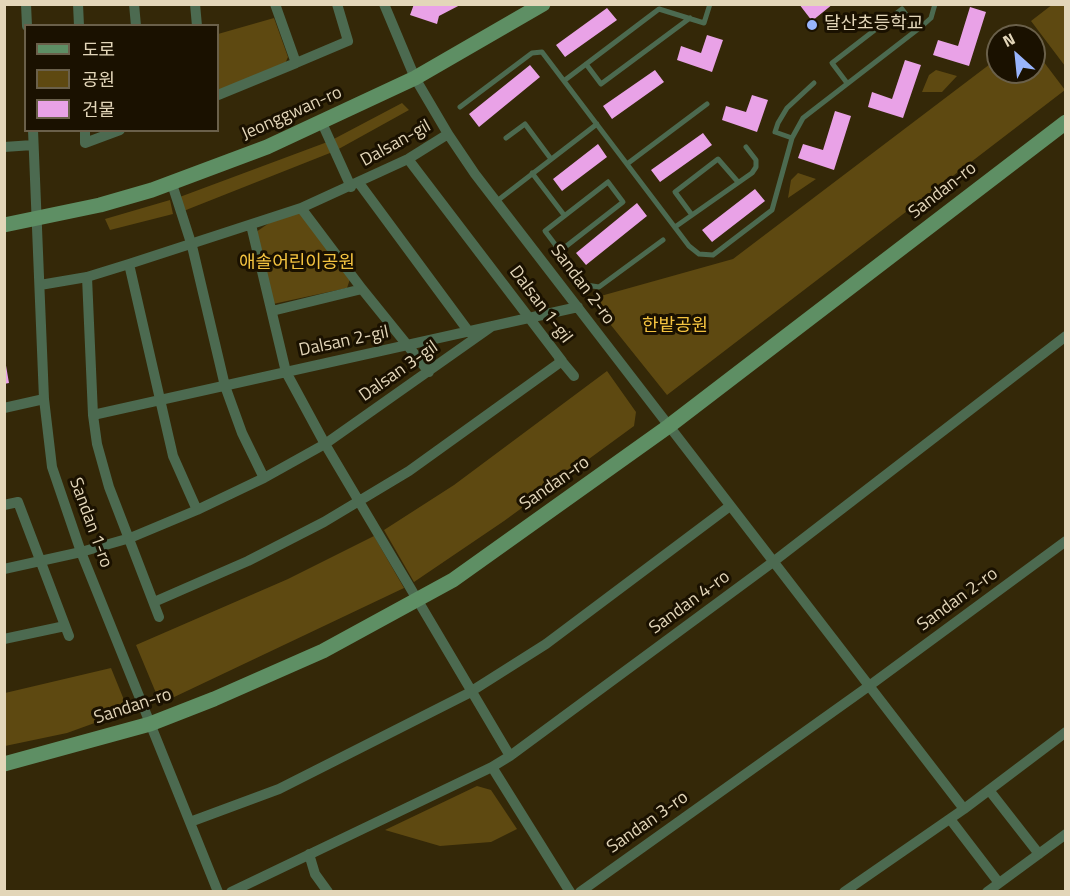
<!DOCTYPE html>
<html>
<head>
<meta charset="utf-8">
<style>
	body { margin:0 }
	#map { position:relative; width:1070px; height:896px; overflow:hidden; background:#342808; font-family:"Titillium Web","Noto Sans KR",sans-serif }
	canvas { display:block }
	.frame { position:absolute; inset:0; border:6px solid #e3d6b9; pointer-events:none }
	.legend { position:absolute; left:24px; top:24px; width:195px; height:108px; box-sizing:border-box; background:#1a1100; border:2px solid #6a604a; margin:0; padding:8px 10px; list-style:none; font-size:18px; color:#e3d6b9 }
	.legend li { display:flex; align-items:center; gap:12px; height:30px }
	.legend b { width:30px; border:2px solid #6a604a }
	.north { position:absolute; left:986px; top:24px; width:60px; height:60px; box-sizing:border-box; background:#1a1100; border:2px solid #6a604a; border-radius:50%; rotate:333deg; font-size:16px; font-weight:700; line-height:24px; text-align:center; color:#e3d6b9 }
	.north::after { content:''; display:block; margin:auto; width:21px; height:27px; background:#99b5fd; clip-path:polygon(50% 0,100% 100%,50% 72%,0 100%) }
</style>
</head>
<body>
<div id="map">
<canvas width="1070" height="896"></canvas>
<div class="frame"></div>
<ul class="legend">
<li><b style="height:8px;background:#5e8f64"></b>도로</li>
<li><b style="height:16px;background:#5e4911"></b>공원</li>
<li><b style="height:16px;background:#e9a2e7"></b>건물</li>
</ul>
<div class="north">N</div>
</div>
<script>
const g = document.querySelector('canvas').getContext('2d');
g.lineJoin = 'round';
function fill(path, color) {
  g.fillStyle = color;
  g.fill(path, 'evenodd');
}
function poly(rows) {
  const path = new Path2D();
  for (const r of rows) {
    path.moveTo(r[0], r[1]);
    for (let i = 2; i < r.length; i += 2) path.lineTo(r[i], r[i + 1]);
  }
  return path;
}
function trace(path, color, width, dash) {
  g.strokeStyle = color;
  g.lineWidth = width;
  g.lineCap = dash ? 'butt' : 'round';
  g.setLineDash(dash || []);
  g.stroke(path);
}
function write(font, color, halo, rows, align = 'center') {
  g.font = font + ' "Titillium Web","Noto Sans KR",sans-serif';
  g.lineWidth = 6;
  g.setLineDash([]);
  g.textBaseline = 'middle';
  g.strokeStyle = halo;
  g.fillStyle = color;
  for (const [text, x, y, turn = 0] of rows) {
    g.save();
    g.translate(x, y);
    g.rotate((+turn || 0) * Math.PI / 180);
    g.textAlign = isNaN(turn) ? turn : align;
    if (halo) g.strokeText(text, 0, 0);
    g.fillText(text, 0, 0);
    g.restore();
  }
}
fill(poly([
	[1053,4,1065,5,1065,66,1031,21],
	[274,18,288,57,284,66,218,93,218,34],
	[1034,49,1065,90,667,395,590,299,733,259,998,58,998,72,1034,72],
	[936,70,957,76,942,92,922,92,929,75],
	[402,103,409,110,335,151,181,212,177,198,330,141],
	[798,173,816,179,788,198,791,180],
	[170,200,173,214,110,230,105,219],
	[299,212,350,279,347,288,273,304,256,232,272,221],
	[607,371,636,412,634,426,504,521,414,582,384,530,454,485],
	[374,536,404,588,170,699,156,693,136,645,288,579],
	[111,668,124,700,114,716,67,733,5,746,5,693],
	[477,786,491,790,517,829,491,842,440,846,385,830]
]), '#5e4911');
fill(poly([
	[414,4,462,4,439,16,437,24,410,15],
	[799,4,833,4,812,21],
	[970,7,986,12,969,66,933,55,938,40,958,46],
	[607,8,617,20,565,57,556,45],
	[707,35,723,40,712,72,677,60,681,46,701,53],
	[905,60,921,65,903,118,868,107,872,92,892,99],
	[530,65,540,77,479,127,469,114],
	[655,70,664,82,612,119,603,106],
	[752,95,768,100,757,132,722,120,726,106,746,112],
	[835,111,851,116,834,170,798,158,803,144,823,150],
	[703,133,712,145,660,182,651,170],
	[598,144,607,157,562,191,553,179],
	[755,189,765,201,712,242,702,230],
	[637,203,647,216,586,265,576,253],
	[4,354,9,383,4,384]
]), '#e9a2e7');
trace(poly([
	[586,64,601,84,690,18],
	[565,80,659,9,704,23,710,4],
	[847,83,832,63,902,9,917,30],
	[460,107,532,53,542,52,689,246,699,254,713,255,772,210,792,138,803,118,922,26,931,18,935,4],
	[506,138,525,124,551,159],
	[792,138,775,132,778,123,787,108,814,83],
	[627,164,707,104],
	[532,173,564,215],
	[608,182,623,202,560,251,545,231,608,182],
	[497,201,597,124],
	[692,215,675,192,718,159,738,182],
	[675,227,752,173,756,167,756,160,746,147],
	[560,251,586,285,599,287,663,240]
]), '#4c6a50', 5);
trace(poly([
	[26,4,27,26],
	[78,4,79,26],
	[134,4,136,26],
	[195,4,197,26],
	[384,4,415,78,448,134,475,174,964,809],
	[296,63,348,41,337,4],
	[218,95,296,63,275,4],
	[322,123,351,187],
	[33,130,44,399,52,467,81,552,218,892],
	[85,130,85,143,120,130],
	[4,147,33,145],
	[359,183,469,332],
	[172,184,192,246,225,386,242,433,264,478],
	[301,208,362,289,429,372],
	[251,225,286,372,325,444,510,756],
	[129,264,173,456,197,510],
	[87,277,93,415,97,444,109,487,159,617],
	[40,285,87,277,129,264,301,208,408,159,448,134],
	[272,311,362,289],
	[559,358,574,376],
	[4,408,44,399],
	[93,415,578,307],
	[4,505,18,502,69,636],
	[4,569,81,552,130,538,197,510,264,478,325,444,491,327],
	[154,602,248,561,324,522,409,471,562,361,408,159],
	[4,639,65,626],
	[492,767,570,892],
	[989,790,1039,854],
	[950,819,999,883],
	[190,822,279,789,467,694,546,644,730,506],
	[309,854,315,874,328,892],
	[231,892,492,767,510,756,773,562,1066,336],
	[580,892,869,686,1066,541],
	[844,892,964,809,1066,732],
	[987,892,1066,834]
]), '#4c6a50', 10);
trace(poly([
	[4,225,100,205,152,190,267,147,415,78,543,4],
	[4,764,150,724,214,699,323,651,453,580,669,426,1066,122]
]), '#5e8f64', 15);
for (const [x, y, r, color] of [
	[812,25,6,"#99b5fd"]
]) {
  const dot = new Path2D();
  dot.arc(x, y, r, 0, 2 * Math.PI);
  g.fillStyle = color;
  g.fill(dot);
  trace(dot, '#1a1100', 2);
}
write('18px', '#e3d6b9', '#1a1100', [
	["달산초등학교",824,25]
], 'left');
write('18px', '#e3d6b9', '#1a1100', [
	["Jeonggwan-ro",292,114,-24],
	["Dalsan-gil",396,144,-29],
	["Sandan-ro",943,191,-38],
	["Sandan 2-ro",582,285,53],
	["Dalsan 1-gil",540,305,53],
	["Dalsan 2-gil",344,342,-12],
	["Dalsan 3-gil",399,372,-35],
	["Sandan-ro",555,484,-35],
	["Sandan 1-ro",90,523,70],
	["Sandan 2-ro",958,600,-36],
	["Sandan 4-ro",690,603,-36],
	["Sandan-ro",133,707,-18],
	["Sandan 3-ro",648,823,-35]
]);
write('18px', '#f5c440', '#1a1100', [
	["애솔어린이공원",297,264],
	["한밭공원",675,327]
]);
</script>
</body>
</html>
